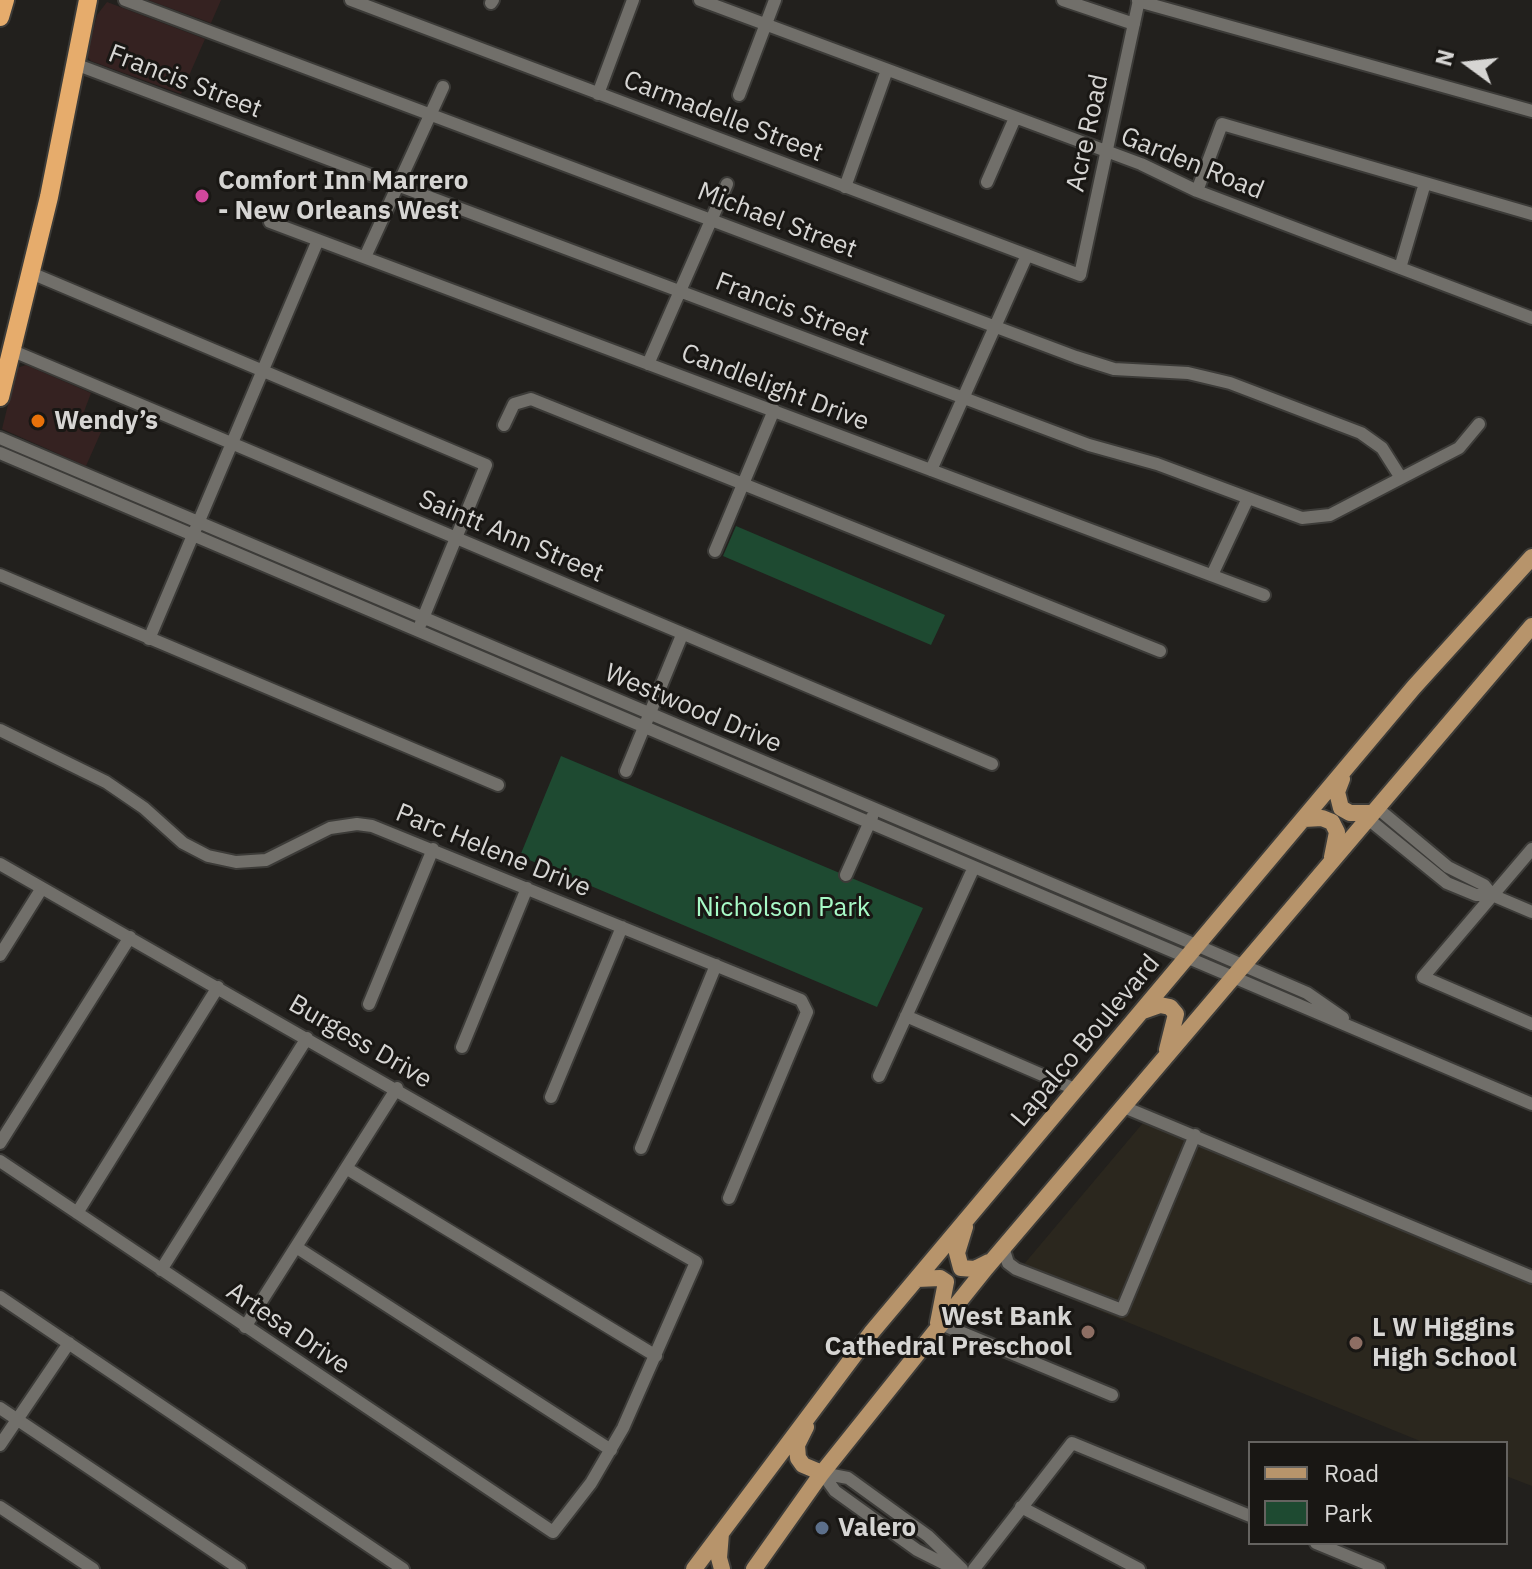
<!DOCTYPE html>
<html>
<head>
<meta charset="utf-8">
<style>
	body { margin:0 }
	#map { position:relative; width:1532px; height:1569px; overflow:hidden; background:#22201d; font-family:"IBM Plex Sans",sans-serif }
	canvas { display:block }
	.legend { position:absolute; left:1248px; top:1441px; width:260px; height:104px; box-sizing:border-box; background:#191714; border:2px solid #656360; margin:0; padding:10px 14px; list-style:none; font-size:24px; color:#d6d5d3 }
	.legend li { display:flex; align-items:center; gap:16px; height:40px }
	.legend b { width:40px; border:2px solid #656360 }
	.north { position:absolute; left:1428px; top:24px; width:80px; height:80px; -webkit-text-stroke:6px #191714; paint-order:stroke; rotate:285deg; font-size:22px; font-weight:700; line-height:32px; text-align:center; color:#d6d5d3 }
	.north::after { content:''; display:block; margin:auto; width:28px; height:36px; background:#d6d5d3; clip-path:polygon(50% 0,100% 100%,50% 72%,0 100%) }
</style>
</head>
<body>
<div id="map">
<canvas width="1532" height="1569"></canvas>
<ul class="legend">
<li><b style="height:10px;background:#b7946b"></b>Road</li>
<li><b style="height:22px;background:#1e4a31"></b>Park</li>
</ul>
<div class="north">N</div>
</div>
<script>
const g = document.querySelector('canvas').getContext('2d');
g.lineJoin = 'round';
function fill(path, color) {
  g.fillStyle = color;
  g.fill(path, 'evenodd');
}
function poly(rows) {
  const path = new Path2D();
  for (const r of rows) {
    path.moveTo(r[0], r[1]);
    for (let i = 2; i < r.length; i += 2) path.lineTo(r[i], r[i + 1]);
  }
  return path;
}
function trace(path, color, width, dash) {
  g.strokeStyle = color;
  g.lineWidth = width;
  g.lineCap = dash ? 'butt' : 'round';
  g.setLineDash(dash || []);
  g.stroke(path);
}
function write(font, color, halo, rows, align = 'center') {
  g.font = font + ' "IBM Plex Sans",sans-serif';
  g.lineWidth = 6;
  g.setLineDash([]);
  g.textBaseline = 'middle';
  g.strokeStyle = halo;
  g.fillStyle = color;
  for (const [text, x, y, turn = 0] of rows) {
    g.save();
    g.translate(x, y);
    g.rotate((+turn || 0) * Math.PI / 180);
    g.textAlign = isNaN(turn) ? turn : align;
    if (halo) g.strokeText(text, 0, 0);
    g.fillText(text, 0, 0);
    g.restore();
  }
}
fill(poly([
	[148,0,221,0,211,23],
	[107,2,205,39,181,94,91,61,87,56,97,15],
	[26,365,91,393,82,417,84,425,101,432,86,466,2,429,17,368]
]), '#352221');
fill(poly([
	[1148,1117,1532,1272,1532,1486,1506,1476,1506,1443,1425,1443,1014,1276]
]), '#2b271e');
fill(poly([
	[736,526,945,615,931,645,723,556],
	[561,756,923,908,877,1007,520,856]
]), '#1e4a31');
const minor = poly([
	[125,0,1076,357,1114,369,1188,373,1230,383,1361,433,1382,448,1401,478],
	[351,0,1080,275,1139,0],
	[700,0,1141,164,1197,191,1532,318],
	[1063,0,1134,24],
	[1138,1,1532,111],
	[491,3,493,0],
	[75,64,1089,445,1157,464,1302,518,1330,515,1459,448,1479,424],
	[598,94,633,0],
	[739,95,775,0],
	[987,182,1015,118],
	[845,187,887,70],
	[1197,191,1222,124,1532,214],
	[270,222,1264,595],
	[365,257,443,87],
	[1400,268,1425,183],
	[31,273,486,465,421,623],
	[13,351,992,764],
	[648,364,727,184],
	[504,425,514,404,531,399,1160,651],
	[0,438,1196,945,1307,993,1343,1018],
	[0,453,1532,1104],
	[931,470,1027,255],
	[715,551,774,410],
	[0,575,498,785],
	[1212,575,1248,498],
	[149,639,318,240],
	[0,730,106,782,144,808,183,843,208,856,236,862,266,860,330,828,357,824,372,826,801,1000,807,1012,729,1198],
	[626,771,682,635],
	[1376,807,1448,867,1484,885,1492,895,1532,912],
	[1367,818,1447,883,1476,895,1492,895],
	[1532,849,1423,977,1532,1024],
	[0,864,696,1262,623,1428,591,1483,553,1532,0,1161],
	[846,875,872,817],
	[0,955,42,888],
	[369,1004,433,849],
	[906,1016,1077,1090],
	[462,1047,527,888],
	[879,1076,974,867],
	[551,1097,622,927],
	[1124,1107,1532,1277],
	[0,1143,130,937],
	[641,1148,716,965],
	[346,1168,656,1356],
	[77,1213,218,987],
	[296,1247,611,1450],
	[1003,1247,1008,1263,1016,1269,1122,1310,1195,1135],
	[161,1270,307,1038],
	[0,1297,403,1569],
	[941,1324,1112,1395],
	[245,1327,397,1088],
	[0,1408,240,1569],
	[0,1445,69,1343],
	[822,1473,848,1478,928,1536,962,1569],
	[822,1473,835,1491,917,1550,955,1569],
	[0,1507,93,1569],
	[1021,1507,1139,1569],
	[1316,1543,1379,1569],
	[974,1569,1072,1443,1250,1516]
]);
const major = poly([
	[1342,779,1337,792,1341,808,1350,813,1371,813],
	[1304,819,1322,818,1332,822,1337,832,1332,857],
	[1143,1011,1160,1005,1170,1007,1176,1014,1167,1050],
	[965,1227,957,1253,961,1268,975,1269,989,1262],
	[917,1279,940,1278,946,1282,938,1323],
	[806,1427,797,1445,798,1458,803,1465,822,1473],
	[721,1533,719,1558,722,1569],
	[694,1569,871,1333,1414,687,1532,557],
	[754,1569,822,1473,986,1268,1532,626]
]);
const highway = poly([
	[0,17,5,0],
	[0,397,49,197,88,0]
]);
trace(minor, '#3c3b38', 16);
trace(major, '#3c3b38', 20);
trace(highway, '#3c3b38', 22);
trace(minor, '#716f6a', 12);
trace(major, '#b7946b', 16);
trace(highway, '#e6ac6c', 18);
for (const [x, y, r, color] of [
	[202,196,8,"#d1479c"],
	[38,421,8,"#e8710a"],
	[1088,1332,8,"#8d6e63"],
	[1356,1343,8,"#8d6e63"],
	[822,1528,8,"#5c6f8a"]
]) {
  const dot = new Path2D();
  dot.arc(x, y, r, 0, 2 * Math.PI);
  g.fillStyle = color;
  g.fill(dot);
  trace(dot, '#191714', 3);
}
write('26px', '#d6d5d3', '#191714', [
	["Francis Street",185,82,21],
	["Carmadelle Street",723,117,21],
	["Acre Road",1088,133,-78],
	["Garden Road",1192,164,22],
	["Michael Street",777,221,21],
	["Francis Street",792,310,21],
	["Candlelight Drive",775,388,21],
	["Saintt Ann Street",511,537,23],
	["Westwood Drive",693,709,23],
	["Parc Helene Drive",493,851,22],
	["Lapalco Boulevard",1086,1041,-50],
	["Burgess Drive",360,1042,30],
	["Artesa Drive",288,1329,34]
]);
write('bold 26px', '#d6d5d3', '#191714', [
	["Comfort Inn Marrero",218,181],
	["- New Orleans West",218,211],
	["Wendy’s",54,421],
	["West Bank",1072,1317,"right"],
	["Cathedral Preschool",1072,1347,"right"],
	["L W Higgins",1372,1328],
	["High School",1372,1358],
	["Valero",838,1528]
], 'left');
write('26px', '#a7f9c6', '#191714', [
	["Nicholson Park",783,908]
]);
</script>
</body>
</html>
